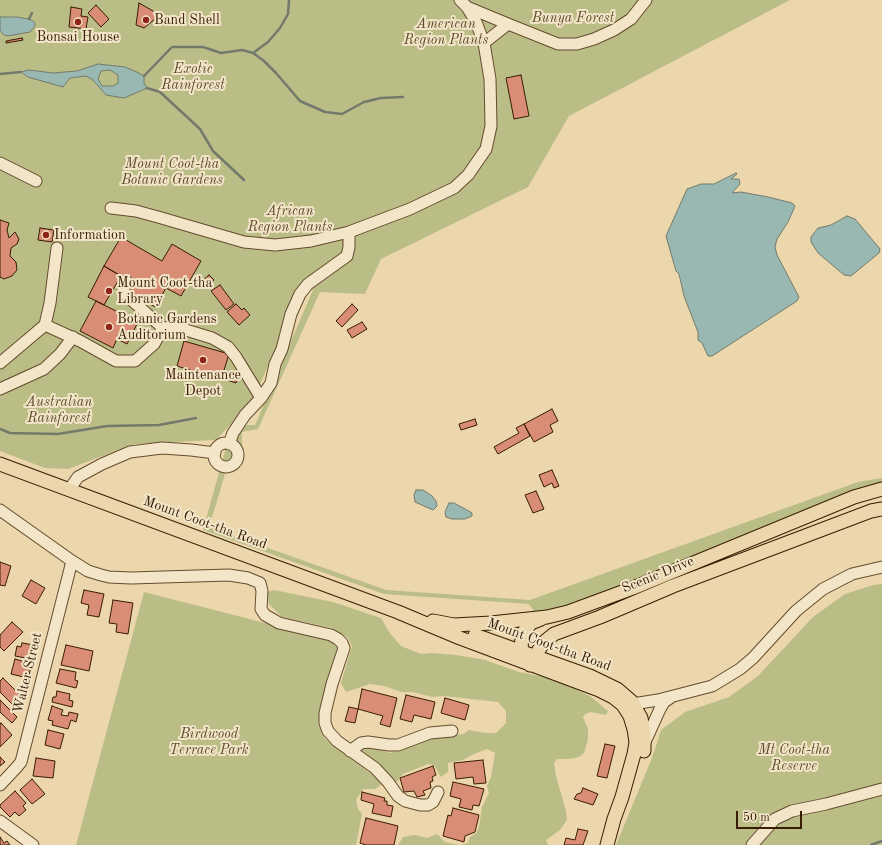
<!DOCTYPE html>
<html>
<head>
<meta charset="utf-8">
<style>
	body { margin:0 }
	#map { position:relative; width:882px; height:845px; overflow:hidden; background:#ebd7ab; font-family:"Old Standard TT",serif }
	canvas { display:block }
	.scale { position:absolute; left:736px; top:811px; width:66px; height:18px; box-sizing:border-box; border:2px solid #381c03; border-top:0; padding-left:5px; font-size:12px; line-height:14px; white-space:nowrap; color:#381c03; -webkit-text-stroke:3px #f2e5c8; paint-order:stroke }
</style>
</head>
<body>
<div id="map">
<canvas width="882" height="845"></canvas>
<div class="scale">50 m</div>
</div>
<script>
const g = document.querySelector('canvas').getContext('2d');
g.lineJoin = 'round';
function fill(path, color) {
  g.fillStyle = color;
  g.fill(path, 'evenodd');
}
function poly(rows) {
  const path = new Path2D();
  for (const r of rows) {
    if (r.length === 3) {
      path.moveTo(r[0] + r[2], r[1]);
      path.arc(r[0], r[1], r[2], 0, 2 * Math.PI);
      continue;
    }
    path.moveTo(r[0], r[1]);
    for (let i = 2; i < r.length; i += 2) path.lineTo(r[i], r[i + 1]);
  }
  return path;
}
function trace(path, color, width, dash) {
  g.strokeStyle = color;
  g.lineWidth = width;
  g.lineCap = dash ? 'butt' : 'round';
  g.setLineDash(dash || []);
  g.stroke(path);
}
function write(font, color, halo, rows, align = 'center') {
  g.font = font + ' "Old Standard TT",serif';
  g.lineWidth = 4;
  g.setLineDash([]);
  g.textBaseline = 'middle';
  g.strokeStyle = halo;
  g.fillStyle = color;
  for (const [text, x, y, turn = 0] of rows) {
    g.save();
    g.translate(x, y);
    g.rotate((+turn || 0) * Math.PI / 180);
    g.textAlign = isNaN(turn) ? turn : align;
    if (halo) g.strokeText(text, 0, 0);
    g.fillText(text, 0, 0);
    g.restore();
  }
}
fill(poly([
	[0,0,790,0,569,116,528,187,381,259,365,294,320,292,258,429,242,432,242,463,236,468,226,471,209,527,386,590,530,600,858,482,882,478,882,483,845,495,591,598,563,608,535,613,529,604,384,594,203,530,232,426,255,425,313,290,302,286,253,401,216,440,134,444,68,469,45,468,0,451],
	[882,584,882,845,616,845,652,758,661,730,685,712,729,697,758,676,813,617,845,594,873,585],
	[274,590,333,602,381,618,389,632,401,646,421,654,433,653,456,655,485,660,519,672,555,679,590,696,608,711,606,715,591,712,585,714,583,717,588,729,588,739,584,753,579,757,569,759,557,759,554,763,556,776,566,811,567,820,560,830,546,840,548,845,398,845,403,837,415,835,427,838,437,834,445,842,460,845,468,843,470,837,476,833,479,827,482,807,489,793,487,786,491,777,495,753,487,749,474,754,463,760,448,763,448,772,441,777,434,765,428,764,403,774,397,782,393,781,364,758,361,749,366,746,391,753,409,747,419,742,442,736,464,734,469,730,485,733,496,733,506,723,506,711,498,702,444,696,432,697,413,692,401,692,384,686,370,684,346,692,341,683,352,646,348,638,332,628,282,617,269,604,267,592],
	[144,592,339,642,318,724,325,739,378,779,381,785,375,789,363,789,356,800,358,809,362,814,356,845,76,845]
]), '#bbbd87');
const water = poly([
	[0,17,17,17,29,19,33,21,35,23,35,26,30,32,8,36,4,35,0,31,0,17],
	[98,64,125,67,139,73,144,76,144,83,147,88,124,98,106,95,93,80,86,76,70,78,63,87,28,77,21,72,29,70,53,73,77,71,98,64],
	[110,70,118,75,118,83,113,86,102,86,98,79,101,71,110,70],
	[736,173,737,174,731,179,739,179,740,184,732,193,741,192,768,197,792,203,795,206,788,222,777,239,775,247,777,255,799,297,797,301,712,356,708,356,702,343,698,340,698,332,684,296,679,274,676,271,666,236,687,189,701,184,714,184,736,173],
	[847,216,855,219,880,249,879,253,851,276,844,275,837,269,818,253,811,242,811,237,818,228,831,225,847,216],
	[416,490,423,490,432,496,436,501,437,506,433,510,415,502,414,495,416,490],
	[449,503,454,503,467,510,472,513,472,516,465,519,452,519,446,517,445,512,449,503]
]);
fill(water, '#9ab8b2');
trace(water, '#737a6c', 1);
trace(poly([
	[29,19,32,13],
	[253,53,268,42,280,28,288,14,289,0],
	[0,74,21,72],
	[144,76,172,47,203,47,221,53,242,50,253,53,264,61,276,73,300,101,325,112,342,114,364,102,381,98,403,97],
	[147,88,160,92,200,129,213,151,244,180],
	[0,429,10,433,58,434,107,426,159,425,196,418],
	[871,845,882,841]
]), '#737a6c', 2.5);
const building = poly([
	[139,3,160,15,144,28,136,25,139,3],
	[96,5,109,19,101,27,88,13,96,5],
	[71,7,82,9,81,16,88,17,86,29,69,27,71,7],
	[22,38,23,40,6,43,6,41,22,38],
	[521,75,529,116,514,119,506,78,521,75],
	[0,220,9,223,7,230,9,238,15,232,19,239,17,244,11,248,10,256,16,262,17,270,12,276,4,279,0,277,0,220],
	[40,228,54,230,52,242,38,240,40,228],
	[121,237,162,261,172,244,201,261,181,296,166,288,155,307,126,290,131,282,104,266,121,237],
	[104,266,121,276,104,305,88,297,104,266],
	[209,275,214,280,206,287,201,282,209,275],
	[220,285,234,304,226,310,211,291,220,285],
	[96,301,138,322,127,344,117,339,113,348,80,331,96,301],
	[236,304,242,310,244,308,250,315,239,325,227,312,236,304],
	[352,304,358,310,342,327,336,321,352,304],
	[362,322,367,329,352,338,347,330,362,322],
	[184,341,229,354,221,380,177,366,184,341],
	[229,372,239,375,236,383,227,380,229,372],
	[552,409,558,421,550,425,553,432,534,442,524,424,552,409],
	[475,419,477,425,461,430,459,424,475,419],
	[524,424,530,436,498,454,494,447,519,433,516,428,524,424],
	[552,470,559,486,554,488,552,483,544,487,539,475,552,470],
	[536,491,544,509,533,513,525,495,536,491],
	[0,562,11,566,5,586,0,585,0,562],
	[31,580,45,588,36,604,22,596,31,580],
	[84,590,104,594,99,617,87,615,89,605,81,603,84,590],
	[113,600,133,603,128,634,116,632,117,624,109,623,113,600],
	[12,622,23,632,4,651,0,647,0,635,12,622],
	[22,643,34,645,31,659,15,656,17,646,21,647,22,643],
	[66,645,93,651,89,671,61,665,66,645],
	[15,659,32,664,28,678,11,674,15,659],
	[60,669,76,672,75,680,78,681,76,688,56,683,60,669],
	[3,678,22,697,14,706,0,692,0,681,3,678],
	[362,689,397,698,390,727,380,724,383,716,358,709,362,689],
	[57,691,70,694,69,700,73,701,72,707,52,702,53,697,56,697,57,691],
	[406,695,435,702,431,719,414,715,412,722,400,719,406,695],
	[445,698,469,705,465,720,441,713,445,698],
	[0,700,17,717,12,723,0,712,0,700],
	[52,706,63,710,61,715,68,716,69,712,78,714,76,722,71,720,68,729,52,725,53,721,48,720,52,706],
	[349,707,358,709,355,723,345,721,349,707],
	[1,723,12,735,0,747,0,724,1,723],
	[48,730,64,734,60,749,45,745,48,730],
	[605,744,615,746,607,778,597,776,605,744],
	[0,757,5,762,0,766,0,757],
	[36,758,55,761,53,778,33,776,36,758],
	[483,760,486,783,474,784,473,777,456,779,454,763,483,760],
	[433,766,436,775,432,777,433,781,430,782,431,788,423,791,425,795,417,797,414,791,404,792,400,778,433,766],
	[32,779,45,794,32,804,20,790,32,779],
	[453,782,484,789,479,806,473,805,472,810,459,807,461,799,450,796,453,782],
	[583,788,598,794,593,805,574,799,577,794,581,793,583,788],
	[15,791,26,803,23,806,26,810,19,816,15,812,10,817,0,807,0,805,15,791],
	[362,792,385,798,384,801,387,801,387,805,393,806,391,817,372,813,374,804,361,800,362,792],
	[453,808,479,815,475,832,465,836,464,842,443,836,448,815,451,816,453,808],
	[366,818,398,826,394,845,366,845,360,843,366,818],
	[578,829,588,831,583,845,564,845,566,838,575,840,578,829],
	[0,837,4,843,7,841,10,845,0,845,0,837]
]);
fill(building, '#d88d74');
trace(building, '#381c03', 1);
const minor = poly([
	[467,7,508,24,484,43],
	[508,24,558,44,577,44,594,39,614,30,631,19,646,0],
	[0,163,36,181],
	[111,208,136,211,158,217,244,242,275,245,311,241,349,232,410,209,454,188,468,175,486,149,491,126,490,79,484,43,476,22,467,7,460,0],
	[126,281,123,290,128,297,163,328],
	[45,325,80,341,116,361,135,361,154,344,163,328,176,327,212,338,228,347,236,357,261,398],
	[0,363,45,325,50,303,57,248],
	[0,389,44,369,60,354,73,337],
	[226,455,12],
	[229,444,233,433,245,415,261,398,271,383,275,364,282,349,291,314,300,294,308,284,347,256,349,247,349,232],
	[69,490,78,477,102,464,130,452,162,448,191,450,215,453],
	[0,510,72,561,88,571,101,575,109,577,131,578,229,575,248,578,260,583,262,591,261,609,265,615,279,623,331,635,338,639,342,643,344,648,332,684,325,713,325,723,328,731,337,741,375,768,388,782,398,796,405,801,420,805,428,805,433,802,438,792],
	[633,704,658,700,712,686,740,669,753,658,796,611,823,589,852,574,882,567],
	[645,742,660,709,664,702,670,698],
	[350,751,361,743,368,742,389,745,398,745,430,733,452,731],
	[0,785,16,768,21,762,72,561],
	[0,821,33,845],
	[752,845,775,819,792,811,826,804,882,789]
]);
const major = poly([
	[0,464,398,612,460,638,599,690,613,697,623,705,630,716,634,729,636,742,634,754,622,797,614,819,607,845],
	[433,621,454,625,491,623,547,617,568,612,633,588,854,497,882,489],
	[475,635,590,676,617,689,632,702,641,718,644,732,644,751],
	[525,657,521,646,523,633,531,623,541,619],
	[530,665,543,643,554,634,600,617,673,586,871,511,882,509]
]);
trace(minor, '#654b2d', 13);
trace(major, '#381c03', 15);
trace(minor, '#f2e5c8', 11);
trace(major, '#ebd7ab', 13);
for (const [x, y, r, color] of [
	[146,20,4,"#8f2418"],
	[78,22,4,"#8f2418"],
	[46,235,4,"#8f2418"],
	[109,291,4,"#8f2418"],
	[109,327,4,"#8f2418"],
	[203,360,4,"#8f2418"]
]) {
  const dot = new Path2D();
  dot.arc(x, y, r, 0, 2 * Math.PI);
  g.fillStyle = color;
  g.fill(dot);
  trace(dot, '#f2e5c8', 1.5);
}
write('italic 14px', '#5f4c2b', '#f2e5c8', [
	["Bunya Forest",573,18],
	["American",446,24],
	["Region Plants",446,40],
	["Exotic",193,69],
	["Rainforest",193,85],
	["Mount Coot-tha",172,164],
	["Botanic Gardens",172,180],
	["African",290,211],
	["Region Plants",290,227],
	["Australian",59,402],
	["Rainforest",59,418],
	["Birdwood",209,734],
	["Terrace Park",209,750],
	["Mt Coot-tha",794,750],
	["Reserve",794,766]
]);
write('14px', '#381c03', '#f2e5c8', [
	["Band Shell",154,20],
	["Bonsai House",78,37,"center"],
	["Information",54,235],
	["Mount Coot-tha",117,283],
	["Library",117,299],
	["Botanic Gardens",117,319],
	["Auditorium",117,335],
	["Maintenance",203,375,"center"],
	["Depot",203,391,"center"]
], 'left');
write('14px', '#381c03', '#f2e5c8', [
	["Mount Coot-tha Road",205,523,20],
	["Scenic Drive",658,575,-22],
	["Mount Coot-tha Road",549,645,20],
	["Walter Street",28,673,-76]
]);
</script>
</body>
</html>
